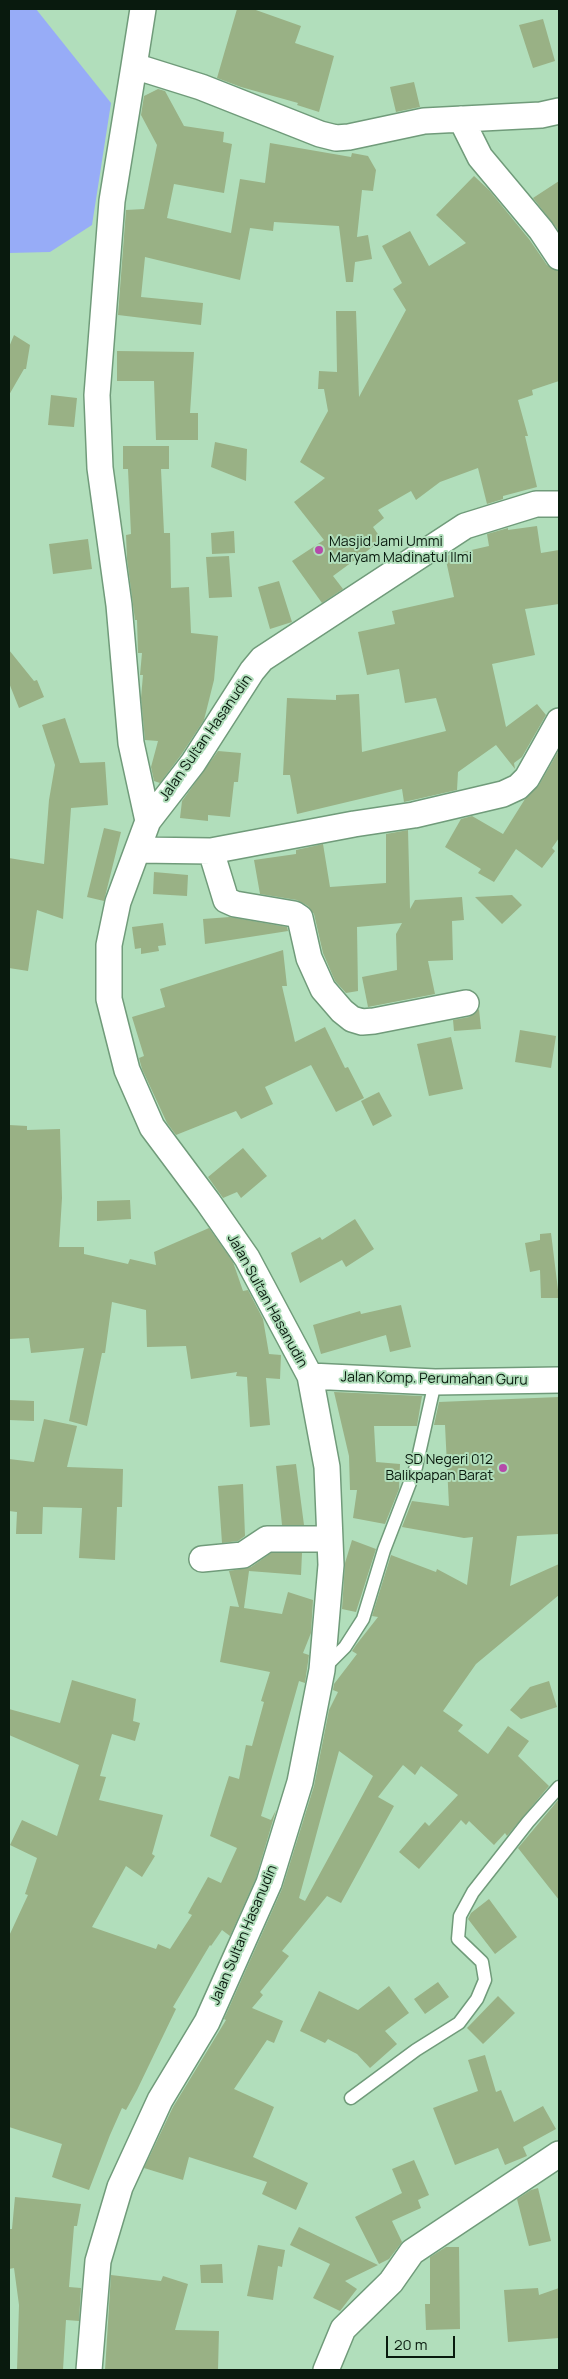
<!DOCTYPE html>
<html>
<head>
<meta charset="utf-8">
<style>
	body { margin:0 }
	#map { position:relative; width:568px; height:2379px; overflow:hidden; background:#b1debb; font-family:Manrope,sans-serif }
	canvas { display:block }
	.frame { position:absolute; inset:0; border:10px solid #091a0e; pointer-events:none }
	.scale { position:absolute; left:386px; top:2336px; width:69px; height:22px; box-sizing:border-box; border:2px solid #091a0e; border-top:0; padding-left:6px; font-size:15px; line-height:18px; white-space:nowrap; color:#091a0e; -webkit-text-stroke:4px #b1debb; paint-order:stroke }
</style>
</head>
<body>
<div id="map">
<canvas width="568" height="2379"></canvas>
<div class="frame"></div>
<div class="scale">20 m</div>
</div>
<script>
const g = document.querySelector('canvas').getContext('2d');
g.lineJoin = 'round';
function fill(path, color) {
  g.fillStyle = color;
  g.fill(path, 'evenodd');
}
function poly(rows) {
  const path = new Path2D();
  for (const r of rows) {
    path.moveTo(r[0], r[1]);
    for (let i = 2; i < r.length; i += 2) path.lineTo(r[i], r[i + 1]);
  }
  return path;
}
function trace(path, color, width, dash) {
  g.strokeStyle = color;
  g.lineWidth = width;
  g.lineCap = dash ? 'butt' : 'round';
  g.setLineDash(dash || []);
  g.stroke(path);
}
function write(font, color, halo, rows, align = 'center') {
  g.font = font + ' Manrope,sans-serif';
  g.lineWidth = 4;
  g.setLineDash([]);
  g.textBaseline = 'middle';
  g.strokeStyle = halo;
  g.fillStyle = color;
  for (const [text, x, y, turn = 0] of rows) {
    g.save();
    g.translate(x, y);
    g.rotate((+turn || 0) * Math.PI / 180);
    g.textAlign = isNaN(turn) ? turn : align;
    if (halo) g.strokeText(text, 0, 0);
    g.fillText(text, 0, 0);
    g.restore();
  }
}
fill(poly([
	[9,9,36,9,111,103,92,225,50,252,9,253]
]), '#97acf7');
fill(poly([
	[237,9,253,9,301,26,295,43,334,56,319,112,297,105,298,103,241,87,217,78],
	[543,19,555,61,533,68,519,25],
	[414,82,420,107,396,112,390,87],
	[158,89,165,91,184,126,224,132,223,142,232,144,224,193,174,184,167,218,231,233,240,179,265,183,270,143,351,157,352,153,368,156,376,170,373,191,362,190,357,237,368,235,372,259,355,262,353,282,346,282,339,226,274,222,273,231,250,228,240,280,145,257,141,297,203,303,201,325,118,315,126,210,144,209,157,145,141,115,144,96],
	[474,176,489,190,529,239,547,265,559,271,559,381,532,390,533,395,518,400,528,436,525,436,537,487,503,496,503,499,487,504,478,468,440,482,416,500,411,491,378,510,384,518,373,527,382,540,333,576,343,589,322,603,292,561,324,540,294,502,325,478,300,462,328,411,324,389,318,389,319,371,337,372,336,311,356,311,359,397,406,310,393,289,402,283,382,246,410,231,429,266,466,243,436,215],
	[559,181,559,231,533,198],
	[14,335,30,345,26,369,24,369,9,395,9,347],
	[117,351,194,352,190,413,198,413,198,440,156,440,154,381,117,381],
	[51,395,77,398,74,427,48,425],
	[215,442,247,449,246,481,211,467],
	[123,446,169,446,169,469,161,469,164,533,170,533,171,588,189,587,191,633,218,636,214,680,204,720,181,755,160,783,154,781,151,767,158,741,145,740,141,698,143,675,140,675,142,653,138,653,137,620,135,620,127,559,126,535,131,534,128,469,123,469],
	[537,526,541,553,559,550,559,604,525,609,535,655,492,664,506,727,537,704,546,715,522,757,514,763,515,769,496,745,458,772,457,790,404,802,402,789,297,814,290,775,283,775,287,698,336,700,336,695,359,694,362,752,446,731,436,698,405,703,399,669,367,675,358,632,395,624,392,611,454,597,445,556,489,546,487,534,508,528,508,530],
	[234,531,235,553,212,554,211,533],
	[88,539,92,569,53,574,49,544],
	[229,556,232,597,209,598,206,557],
	[279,581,292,622,270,629,258,587],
	[9,650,34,681,37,680,44,697,19,708,9,683],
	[65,718,80,763,105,762,108,805,71,808,63,919,37,910,28,971,9,968,9,858,44,864,49,800,55,765,42,725],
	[559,750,559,838,552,848,555,851,542,868,516,849,494,882,478,873,481,869,445,847,461,819,472,816,503,834,525,799,539,785],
	[218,751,241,753,238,782,234,782,230,817,208,815,208,821,180,818,182,801],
	[104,828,121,832,104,901,87,897],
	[408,830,410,909,415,900,462,897,464,920,452,921,453,960,428,961,435,994,368,1007,362,977,397,970,396,934,402,923,357,927,358,991,346,993,335,981,323,953,314,914,308,906,297,900,260,894,254,860,296,854,296,850,323,844,330,887,386,883,386,834],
	[154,872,188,875,187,896,153,894],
	[512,895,522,905,502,924,475,897],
	[230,917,287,927,288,931,205,944,203,919],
	[163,923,166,945,158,946,159,951,141,954,141,948,135,949,132,927],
	[283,950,287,986,282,986,295,1042,325,1027,345,1068,348,1067,364,1098,336,1112,311,1065,265,1087,273,1104,241,1119,236,1111,176,1135,167,1123,142,1069,139,1058,144,1056,132,1017,165,1007,160,989],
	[479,1009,481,1029,454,1031,453,1020,469,1017],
	[520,1030,556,1036,551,1068,515,1062],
	[451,1037,463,1089,429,1096,417,1044],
	[379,1092,392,1116,373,1126,361,1101],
	[9,1125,27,1126,27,1130,60,1129,62,1198,59,1247,84,1247,84,1254,128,1264,130,1259,156,1265,154,1252,209,1228,233,1262,243,1291,248,1290,263,1319,269,1354,281,1355,280,1379,266,1378,270,1425,250,1427,247,1377,236,1376,237,1372,191,1379,186,1346,147,1347,146,1310,112,1302,105,1353,102,1353,87,1426,69,1421,84,1348,31,1353,29,1338,9,1339],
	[243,1148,267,1176,241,1198,237,1192,223,1198,208,1177],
	[130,1200,131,1219,97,1221,97,1201],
	[355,1219,374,1249,346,1267,342,1260,300,1283,291,1253,320,1237,322,1240],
	[551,1233,559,1298,541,1298,540,1270,530,1272,525,1243,540,1240,540,1234],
	[401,1305,411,1347,390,1352,386,1335,321,1354,313,1325,360,1311,361,1314],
	[334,1392,422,1396,417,1426,374,1426,376,1462,400,1464,399,1489,385,1524,353,1518,357,1490,350,1490,349,1456],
	[559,1397,559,1534,517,1536,510,1586,559,1564,559,1595,476,1664,443,1711,463,1725,458,1731,488,1754,508,1726,529,1741,518,1756,549,1786,507,1836,505,1833,494,1845,469,1821,466,1825,461,1820,419,1869,399,1852,425,1822,429,1826,458,1795,421,1766,415,1775,403,1765,378,1797,394,1806,341,1903,327,1896,282,1951,289,1956,260,1992,263,1995,252,2008,283,2021,274,2043,267,2040,234,2089,274,2107,253,2157,308,2183,296,2210,262,2194,267,2182,189,2157,183,2180,144,2168,173,2107,226,2020,224,2019,282,1889,314,1786,329,1710,338,1692,333,1690,334,1684,357,1654,352,1651,356,1645,378,1617,372,1616,391,1555,436,1572,437,1569,467,1585,473,1537,464,1538,402,1527,412,1501,449,1506,445,1425,434,1425,439,1402],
	[339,1751,373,1776,305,1901,299,1898],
	[9,1400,34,1401,34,1421,9,1420],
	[44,1419,77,1426,67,1467,123,1469,122,1507,117,1507,115,1560,79,1558,82,1508,43,1507,42,1534,16,1534,17,1512,9,1511,9,1459,34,1462],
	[296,1464,304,1525,282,1525,276,1466],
	[243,1484,245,1536,238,1541,222,1543,218,1486],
	[352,1540,376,1549,356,1612,342,1609,345,1563],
	[271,1553,302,1553,301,1575,249,1571,244,1608,282,1614,288,1592,313,1600,311,1633,303,1653,309,1655,305,1683,299,1681,261,1816,271,1820,276,1810,256,1878,230,1936,222,1930,211,1946,210,1945,173,2007,176,2009,137,2090,126,2110,122,2108,110,2135,89,2190,52,2177,62,2144,9,2127,9,1936,28,1895,25,1894,37,1858,10,1845,22,1820,57,1836,79,1765,9,1735,9,1709,60,1723,72,1680,136,1699,133,1721,140,1723,135,1741,112,1734,100,1776,106,1777,99,1800,163,1815,152,1854,155,1856,142,1877,126,1866,92,1927,156,1949,158,1944,170,1949,192,1915,188,1913,208,1877,221,1883,237,1848,210,1836,229,1776,239,1779,246,1745,252,1746,264,1702,261,1701,270,1672,220,1662,230,1606,239,1607,229,1571,251,1567],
	[549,1681,557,1707,521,1719,510,1710,530,1687],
	[559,1799,559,1900,518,1848],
	[489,1899,517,1937,495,1954,468,1919,471,1913],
	[438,1982,449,1997,425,2014,414,1999],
	[389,1986,409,2013,385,2031,397,2044,370,2068,357,2054,328,2039,325,2043,300,2031,319,1991,358,2010],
	[498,1996,515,2013,483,2044,467,2028],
	[485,2055,496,2092,501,2090,514,2122,543,2106,556,2129,523,2147,527,2156,505,2165,498,2148,455,2165,433,2108,478,2091,468,2060],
	[414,2160,429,2195,418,2200,421,2208,392,2221,402,2242,389,2259,379,2264,355,2217,402,2193,392,2169],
	[538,2188,551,2241,529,2246,517,2199,531,2190],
	[15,2197,81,2204,77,2226,74,2226,69,2287,81,2288,79,2321,66,2320,63,2370,17,2370,19,2305,14,2268,9,2269,9,2229,12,2229],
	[299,2227,378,2265,345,2281,357,2289,340,2311,313,2298,330,2264,290,2245],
	[258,2245,285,2250,282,2267,278,2266,273,2300,247,2296],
	[446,2247,459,2247,460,2329,426,2330,425,2304,430,2304,430,2257],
	[222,2264,223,2283,201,2283,200,2265],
	[111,2275,161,2281,163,2276,188,2284,175,2330,219,2331,218,2370,105,2370],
	[538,2288,539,2295,559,2288,559,2338,508,2342,504,2290]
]), '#99b185');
const service = poly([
	[323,1669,345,1647,363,1619,384,1550,416,1467,435,1382],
	[351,2098,416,2050,459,2023,477,1999,485,1980,482,1962,458,1939,460,1916,473,1892,528,1822,559,1787]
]);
const minor = poly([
	[134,66,143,9],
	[461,119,480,157,541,230,559,257],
	[148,821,131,743,119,605,100,468,97,395,112,201,134,66,201,87,320,134,336,138,349,137,424,121,541,115,559,111],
	[138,850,211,851,354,824,414,815,503,794,518,787,527,778,559,721],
	[211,851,226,900,235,904,294,914,300,918,309,958,323,989,342,1011,352,1019,362,1022,374,1021,466,1003],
	[310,1376,435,1382,559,1380],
	[202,1559,243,1555,267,1539,329,1539],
	[89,2370,98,2261,120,2187,160,2100,207,2022,269,1883,300,1782,322,1670,331,1565,327,1467,310,1376,247,1258,208,1202,152,1127,127,1070,109,999,109,945,118,902,148,821,193,763,252,671,262,659,465,526,536,504,559,504],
	[326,2370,343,2329,391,2282,412,2252,559,2154]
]);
trace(service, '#709b7a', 15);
trace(minor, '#709b7a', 28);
trace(service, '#fff', 12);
trace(minor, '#fff', 25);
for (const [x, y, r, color] of [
	[319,550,5,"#b54aaa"],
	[503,1468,5,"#b54aaa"]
]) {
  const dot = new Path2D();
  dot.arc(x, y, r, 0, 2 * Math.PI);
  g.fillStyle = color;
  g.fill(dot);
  trace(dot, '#b1debb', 2);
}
write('14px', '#091a0e', '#b1debb', [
	["Masjid Jami Ummi",329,542],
	["Maryam Madinatul Ilmi",329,558],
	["SD Negeri 012",493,1460,"right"],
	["Balikpapan Barat",493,1476,"right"]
], 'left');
write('14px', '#091a0e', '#b1debb', [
	["Jalan Sultan Hasanudin",206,738,-55],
	["Jalan Sultan Hasanudin",267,1301,61],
	["Jalan Komp. Perumahan Guru",434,1379,1],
	["Jalan Sultan Hasanudin",244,1935,-67]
]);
</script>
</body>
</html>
